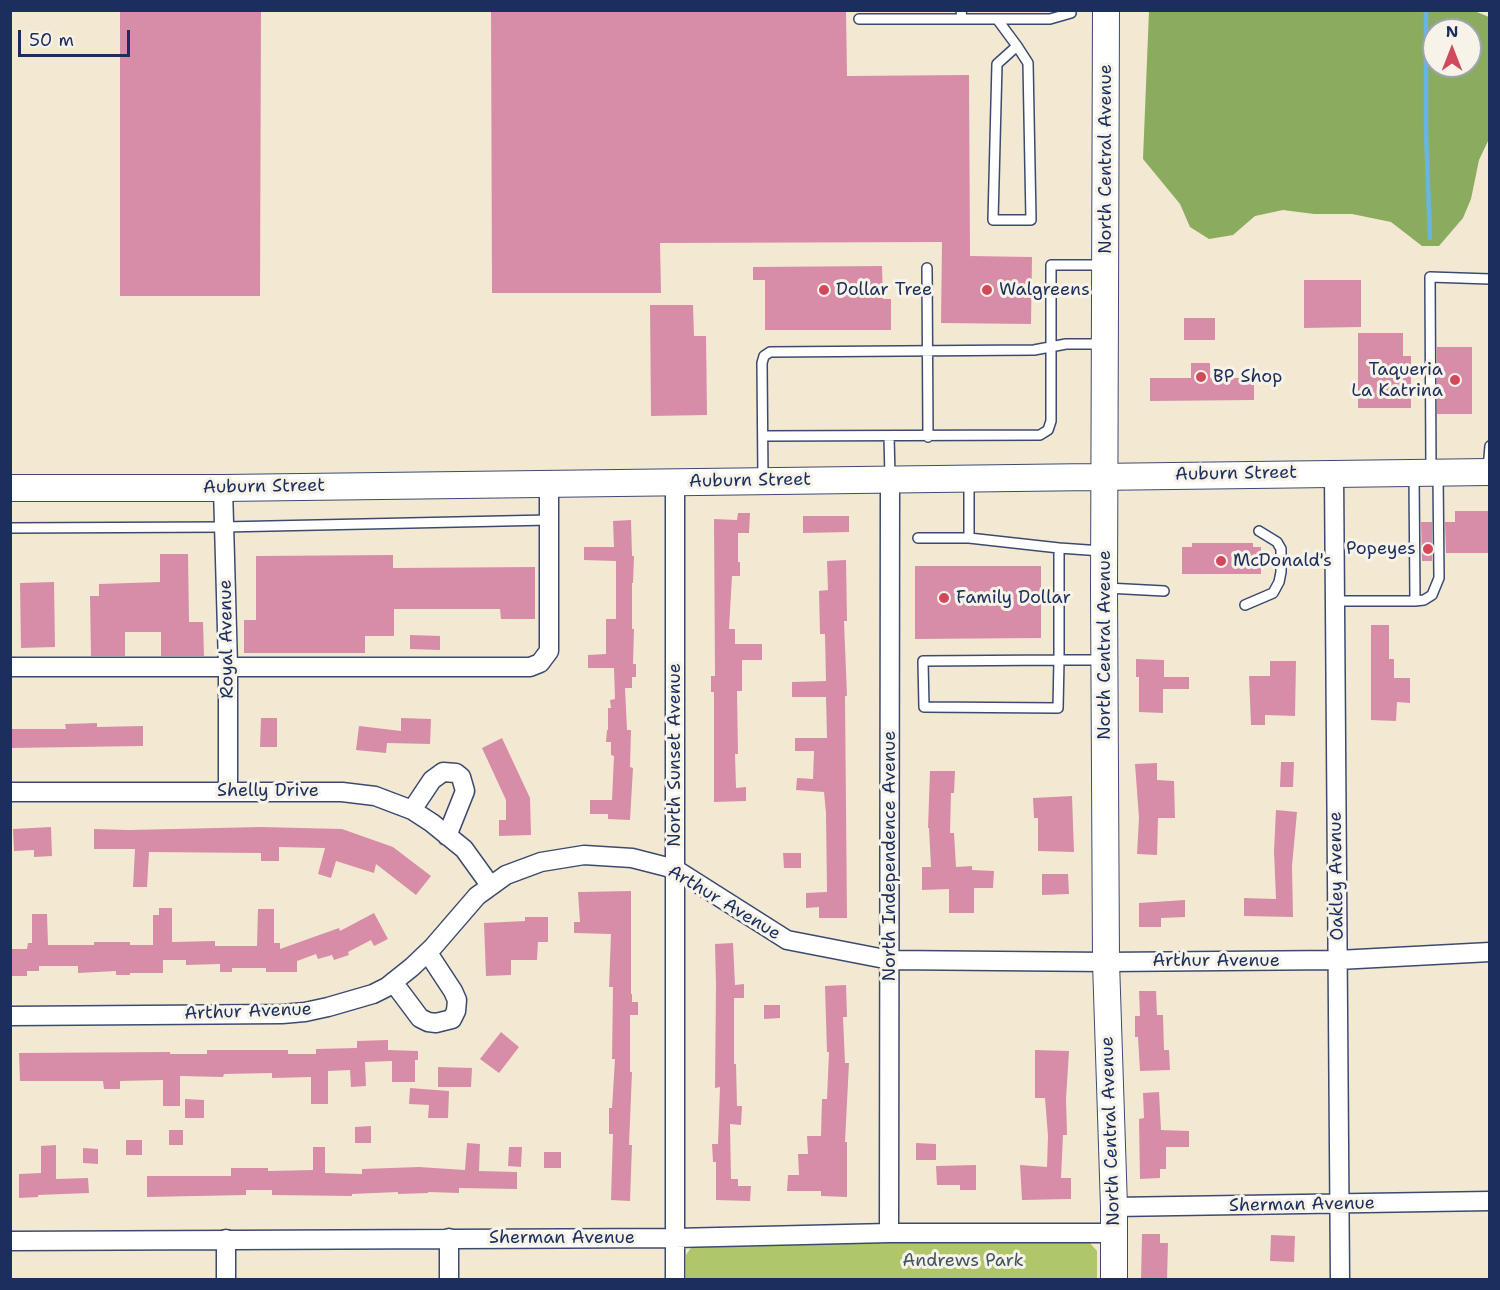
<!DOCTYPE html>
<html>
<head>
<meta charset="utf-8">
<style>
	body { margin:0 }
	#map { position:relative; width:1500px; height:1290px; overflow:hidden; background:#f3e9d3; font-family:"Shantell Sans",sans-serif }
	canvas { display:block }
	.frame { position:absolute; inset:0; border:12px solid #1b2f5e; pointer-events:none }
	.north { position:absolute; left:1422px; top:18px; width:60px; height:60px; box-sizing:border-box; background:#f7f3e8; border:2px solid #9fa5b1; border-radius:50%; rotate:0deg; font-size:16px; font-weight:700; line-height:24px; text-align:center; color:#1b2f5e }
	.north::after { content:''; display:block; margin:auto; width:21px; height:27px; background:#d1495b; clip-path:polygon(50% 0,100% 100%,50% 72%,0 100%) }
	.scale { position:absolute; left:18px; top:30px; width:112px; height:27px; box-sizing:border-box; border:3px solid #1b2f5e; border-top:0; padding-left:8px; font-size:18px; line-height:21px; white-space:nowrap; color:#1b2f5e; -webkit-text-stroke:4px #f7f3e8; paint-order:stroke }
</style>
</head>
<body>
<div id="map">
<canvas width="1500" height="1290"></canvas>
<div class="frame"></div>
<div class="north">N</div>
<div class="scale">50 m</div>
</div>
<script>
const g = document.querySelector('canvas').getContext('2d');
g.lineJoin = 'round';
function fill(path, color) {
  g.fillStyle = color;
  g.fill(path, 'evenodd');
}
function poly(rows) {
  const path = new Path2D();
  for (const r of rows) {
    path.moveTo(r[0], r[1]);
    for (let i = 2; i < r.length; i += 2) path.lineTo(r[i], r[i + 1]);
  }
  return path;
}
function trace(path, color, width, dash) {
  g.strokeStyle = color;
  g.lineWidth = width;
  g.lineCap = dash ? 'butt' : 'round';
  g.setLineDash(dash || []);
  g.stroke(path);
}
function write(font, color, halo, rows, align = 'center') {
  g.font = font + ' "Shantell Sans",sans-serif';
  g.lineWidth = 6;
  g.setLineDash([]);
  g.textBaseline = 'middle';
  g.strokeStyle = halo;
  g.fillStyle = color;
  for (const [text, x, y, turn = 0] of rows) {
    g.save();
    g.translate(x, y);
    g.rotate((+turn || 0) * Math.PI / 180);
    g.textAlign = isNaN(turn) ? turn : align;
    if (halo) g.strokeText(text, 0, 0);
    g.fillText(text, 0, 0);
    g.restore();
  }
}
fill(poly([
	[1088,1241,1097,1251,1097,1279,686,1279,686,1255,690,1249,696,1245]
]), '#afc66b');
fill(poly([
	[1472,10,1489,17,1489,139,1479,160,1471,199,1463,218,1439,246,1422,246,1391,222,1352,214,1314,214,1283,210,1255,216,1233,235,1209,239,1190,227,1180,204,1143,159,1149,11],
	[1434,30,1470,30,1470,66,1434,66]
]), '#8bab5f');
trace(poly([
	[1426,10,1426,132,1430,238]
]), '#68b5e1', 4.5);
fill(poly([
	[120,10,261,10,260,296,120,296],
	[491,10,846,10,847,76,969,75,970,256,1032,257,1031,324,941,323,942,242,660,243,661,293,492,293],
	[882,266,883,299,891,299,891,330,765,330,765,280,753,280,753,267],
	[1304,280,1361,280,1361,327,1304,328],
	[650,305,693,305,694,336,706,336,707,415,651,416],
	[1184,318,1215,318,1215,340,1184,340],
	[1358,333,1403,333,1403,356,1411,356,1411,408,1358,408],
	[1437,347,1472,347,1472,414,1437,414],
	[1191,363,1210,363,1210,378,1254,378,1254,400,1150,401,1150,378,1191,378],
	[1455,511,1490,511,1490,553,1446,553,1445,522,1455,522],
	[738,513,750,513,749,533,738,533,738,562,740,562,740,576,732,576,729,629,735,629,735,644,762,644,762,660,742,660,742,691,737,691,738,754,735,754,736,788,746,787,746,801,714,802,714,692,711,692,711,676,715,676,714,519,737,520],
	[803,516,849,516,849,532,803,533],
	[631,520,632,556,634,556,633,583,632,583,632,629,634,629,633,664,636,664,636,677,632,677,632,688,625,688,627,730,631,730,630,767,633,768,630,820,608,819,608,814,590,814,590,800,612,800,614,756,611,755,611,742,606,742,607,730,608,730,608,708,611,708,610,700,615,699,614,668,588,668,588,655,606,654,606,619,616,619,616,561,584,560,584,547,614,547,613,521],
	[1421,522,1432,522,1432,561,1422,561],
	[1192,543,1253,543,1253,547,1261,547,1261,574,1182,574,1182,547,1192,547],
	[160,554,188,554,189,622,203,622,204,656,161,656,161,632,125,632,125,656,91,656,90,596,99,596,99,584,160,582],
	[393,555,393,568,535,567,535,619,501,619,500,609,394,609,394,636,365,636,365,653,244,653,244,620,256,620,256,556],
	[846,560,847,621,844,621,847,696,845,696,847,918,819,918,819,907,806,908,806,893,827,892,826,813,824,792,796,790,797,778,813,779,814,751,795,751,795,738,827,738,826,697,792,697,792,682,826,681,825,634,820,634,819,591,828,590,827,561],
	[915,566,1041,566,1041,638,915,639],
	[54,582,55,647,21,648,20,583],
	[1371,625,1389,625,1389,659,1394,659,1394,678,1410,678,1410,703,1397,702,1396,721,1371,720],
	[410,635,440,636,440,650,410,649],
	[1136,659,1164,660,1164,677,1189,677,1189,689,1163,689,1163,713,1139,712,1139,677,1136,677],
	[1270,661,1296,661,1295,716,1265,715,1265,725,1251,725,1249,676,1270,676],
	[261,718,277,718,277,747,260,747],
	[401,718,431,719,430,744,387,743,386,753,356,750,359,726,401,731],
	[97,723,97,727,143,726,143,746,10,748,10,729,66,729,65,724],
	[502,738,530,798,531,835,499,836,499,820,506,820,506,800,482,748],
	[1281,762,1294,762,1293,787,1280,787],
	[1157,763,1157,780,1174,781,1175,818,1158,818,1157,855,1137,854,1139,818,1135,764],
	[930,771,955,771,954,793,951,793,950,833,954,833,956,867,972,866,972,870,994,871,993,888,974,888,974,913,949,913,949,889,922,890,922,867,931,867,929,828,928,828],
	[1072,796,1074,852,1038,851,1038,818,1034,818,1033,798],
	[1276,810,1297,812,1292,866,1293,917,1244,916,1244,898,1276,899,1274,851],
	[51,827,52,856,34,857,34,850,14,851,13,829],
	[261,827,342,829,393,847,431,876,416,895,376,864,374,873,336,861,331,878,318,874,325,848,279,847,279,861,261,861,261,853,149,852,147,887,133,887,135,849,94,849,94,829,129,830],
	[783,853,801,853,801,868,784,868],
	[1042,874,1068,874,1069,894,1042,895],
	[631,891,631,994,632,994,632,1002,638,1002,638,1015,630,1015,630,1072,632,1072,629,1145,632,1145,630,1201,611,1200,613,1134,609,1134,609,1108,612,1108,615,1059,612,1059,613,987,609,987,611,934,574,933,574,922,580,922,578,892],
	[1185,900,1185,917,1161,918,1161,927,1139,927,1139,903],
	[159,908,172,908,172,942,215,941,215,946,257,946,258,909,274,909,274,943,280,943,280,949,339,928,340,931,374,913,388,939,374,946,371,940,348,952,349,955,334,960,332,955,318,959,316,954,297,961,297,972,266,972,266,968,232,968,232,972,220,972,220,964,186,965,186,960,163,960,163,973,130,973,130,975,116,975,116,971,78,973,78,966,39,966,39,971,27,971,27,976,10,976,10,949,27,949,28,943,32,943,32,914,47,914,48,945,94,945,94,942,130,942,130,945,153,945,153,915,159,915],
	[525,917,548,917,548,942,538,942,537,960,511,960,511,975,486,976,484,923,525,921],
	[733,943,735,985,744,984,744,998,734,998,734,1064,736,1064,737,1106,742,1106,741,1125,730,1124,731,1179,738,1179,738,1186,751,1186,750,1201,716,1200,716,1162,713,1162,712,1144,718,1144,720,1087,715,1088,716,985,715,944],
	[846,985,847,1017,843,1017,845,1063,849,1063,845,1142,847,1142,847,1197,821,1196,821,1191,787,1191,788,1175,799,1175,798,1154,808,1154,807,1136,821,1136,822,1099,827,1099,829,1052,827,1052,825,986],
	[1139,991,1156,991,1157,1015,1163,1015,1164,1050,1169,1050,1170,1070,1140,1071,1138,1037,1135,1037,1135,1016,1140,1016],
	[764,1005,780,1005,780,1018,764,1019],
	[501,1032,519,1047,499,1073,480,1059],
	[388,1040,388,1050,418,1051,418,1060,415,1060,415,1082,392,1082,392,1061,365,1062,366,1086,351,1087,350,1070,328,1071,328,1104,311,1104,311,1077,272,1078,272,1073,224,1074,223,1077,180,1076,180,1106,163,1106,163,1080,120,1081,120,1089,104,1089,103,1081,20,1081,19,1053,170,1052,170,1054,207,1054,207,1050,288,1050,288,1054,316,1054,316,1049,357,1048,357,1041],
	[1035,1050,1069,1051,1066,1099,1067,1135,1063,1135,1061,1178,1071,1178,1071,1199,1022,1200,1020,1165,1047,1167,1048,1136,1045,1098,1035,1098],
	[438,1067,472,1068,471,1087,438,1087],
	[410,1088,449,1091,448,1118,428,1118,429,1105,409,1104],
	[1159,1092,1161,1130,1189,1131,1189,1147,1166,1147,1166,1169,1160,1169,1160,1178,1140,1179,1139,1119,1144,1118,1143,1093],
	[185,1099,204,1100,204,1118,185,1118],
	[371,1126,371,1143,355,1143,355,1127],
	[169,1130,183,1130,183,1145,169,1145],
	[126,1140,142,1140,142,1155,126,1155],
	[467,1143,480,1144,479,1171,517,1172,517,1189,459,1188,459,1193,428,1192,428,1193,398,1194,398,1192,352,1194,352,1196,272,1195,272,1190,246,1190,246,1195,147,1197,147,1176,231,1176,231,1168,268,1168,268,1171,313,1170,313,1147,325,1147,325,1173,362,1174,362,1169,419,1167,465,1170],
	[916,1143,936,1144,936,1160,916,1160],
	[56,1145,56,1179,88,1178,89,1193,38,1195,38,1197,19,1198,19,1174,41,1173,41,1146],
	[509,1147,522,1147,521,1167,508,1166],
	[83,1148,98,1149,98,1164,83,1163],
	[544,1152,561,1152,561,1168,544,1168],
	[976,1165,976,1190,960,1190,960,1185,937,1185,936,1166],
	[1142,1234,1160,1234,1160,1243,1168,1243,1167,1280,1141,1280],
	[1271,1235,1295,1236,1294,1262,1270,1261]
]), '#d78da7');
const lane = poly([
	[961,10,962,19,1050,19,1071,13],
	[859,19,962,19],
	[997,19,1017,46,1028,63,1031,220,993,220,997,64,1017,46],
	[927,268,928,437],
	[763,436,1040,435,1048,430,1051,421,1051,265,1104,265],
	[889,436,890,477],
	[1488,469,1490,446],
	[1431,471,1430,277,1490,279],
	[1414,474,1415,601],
	[763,480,762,363,764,356,770,352,1034,350,1066,344,1103,344],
	[10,528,224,527,549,520],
	[918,538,969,538,969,481],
	[969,538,1059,548,1059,660,1104,660],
	[1059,548,1102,551],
	[1107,588,1164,591],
	[1334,601,1415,601,1424,600,1432,595,1439,578,1438,473],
	[1245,605,1273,593,1279,582,1281,572,1281,549,1277,542,1259,531],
	[1059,660,1058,708,924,707,923,661,1059,660]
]);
const street = poly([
	[1334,473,1340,1280],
	[675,482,675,1280],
	[223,488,228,666,228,791],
	[10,667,530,667,540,663,549,651,549,484],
	[10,792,342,792,375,796,412,810,432,823,464,849,490,885],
	[412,810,432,780,443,772,456,773,461,777,465,791,447,836],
	[393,982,420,1018,428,1022,436,1023,452,1019,456,1011,457,1000,453,991,428,953],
	[10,1016,282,1014,305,1012,328,1007,373,994,387,987,412,967,433,947,477,896,506,875,541,862,584,855,632,858,675,869,787,940,890,960,1106,962,1338,960,1490,952],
	[1114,1207,1490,1201],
	[889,1233,890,480],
	[449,1238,449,1280],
	[226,1239,226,1280],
	[10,1241,675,1238,889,1233,1113,1233]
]);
const secondary = poly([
	[1106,10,1104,588,1106,962,1114,1207,1114,1280],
	[10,488,223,488,1490,472]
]);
trace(lane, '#3b4b70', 12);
trace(street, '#3b4b70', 21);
trace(secondary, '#3b4b70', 28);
trace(lane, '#fff', 9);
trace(street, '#fff', 18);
trace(secondary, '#fff', 26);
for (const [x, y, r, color] of [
	[824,290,6,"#d1495b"],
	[987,290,6,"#d1495b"],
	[1201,377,6,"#d1495b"],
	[1455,380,6,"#d1495b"],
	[1428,549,6,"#d1495b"],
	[1221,561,6,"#d1495b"],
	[944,598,6,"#d1495b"]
]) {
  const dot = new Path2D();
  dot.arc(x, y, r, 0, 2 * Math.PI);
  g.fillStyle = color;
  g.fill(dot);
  trace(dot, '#f7f3e8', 2);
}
write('18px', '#1b2f5e', '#f7f3e8', [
	["North Central Avenue",1106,159,-90],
	["Auburn Street",1236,474,-1],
	["Auburn Street",750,481,-1],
	["Auburn Street",264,487,-1],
	["Royal Avenue",227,639,-91],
	["North Central Avenue",1105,645,-90],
	["North Sunset Avenue",675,755,-90],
	["Shelly Drive",268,791],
	["North Independence Avenue",890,856,-90],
	["Oakley Avenue",1337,876,-91],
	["Arthur Avenue",724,903,31],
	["Arthur Avenue",1216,961],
	["Arthur Avenue",248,1012,-2],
	["North Central Avenue",1111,1131,-92],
	["Sherman Avenue",1302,1205,-1],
	["Sherman Avenue",562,1238]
]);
write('18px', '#1b2f5e', '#f7f3e8', [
	["Dollar Tree",836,290],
	["Walgreens",999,290],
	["Taqueria",1443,370,"right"],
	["La Katrina",1443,391,"right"],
	["BP Shop",1213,377],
	["Popeyes",1416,549,"right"],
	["McDonald's",1233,561],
	["Family Dollar",956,598]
], 'left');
write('18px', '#405561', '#f7f3e8', [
	["Andrews Park",963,1261]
]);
</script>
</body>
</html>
